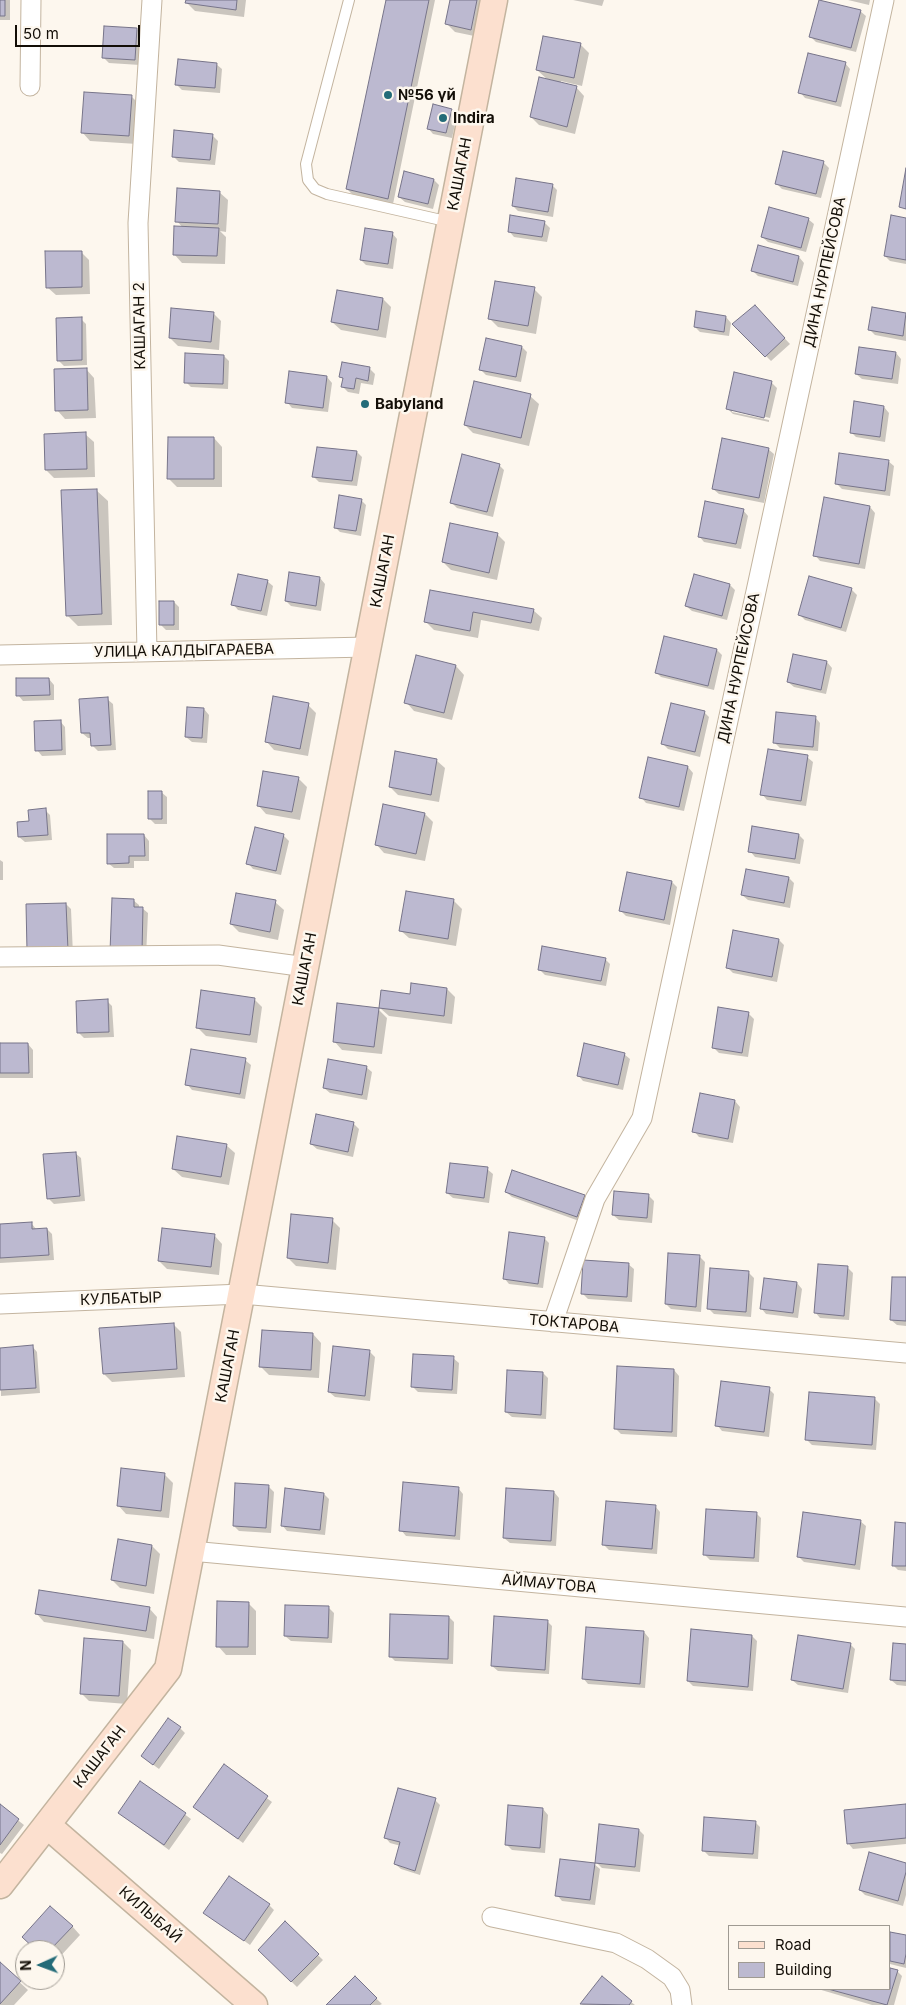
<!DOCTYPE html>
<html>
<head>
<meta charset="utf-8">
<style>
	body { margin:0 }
	#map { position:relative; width:906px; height:2005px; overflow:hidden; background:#fdf7ee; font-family:Inter,sans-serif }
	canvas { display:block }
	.legend { position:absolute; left:728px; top:1925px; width:162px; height:65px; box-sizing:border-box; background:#fdf7ee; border:1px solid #9f9a92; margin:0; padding:6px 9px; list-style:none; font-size:15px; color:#130e07 }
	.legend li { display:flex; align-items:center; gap:10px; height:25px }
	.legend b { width:25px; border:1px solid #9f9a92 }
	.north { position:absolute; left:15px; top:1940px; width:50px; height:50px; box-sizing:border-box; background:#fdf7ee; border:1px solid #9f9a92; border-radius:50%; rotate:268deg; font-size:14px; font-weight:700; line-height:20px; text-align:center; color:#130e07 }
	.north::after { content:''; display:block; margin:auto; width:18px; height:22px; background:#236b78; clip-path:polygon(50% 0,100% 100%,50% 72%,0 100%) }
	.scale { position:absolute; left:15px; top:25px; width:125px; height:22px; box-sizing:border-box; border:2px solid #130e07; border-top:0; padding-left:6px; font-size:15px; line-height:18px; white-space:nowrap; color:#130e07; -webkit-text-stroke:4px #fdf7ee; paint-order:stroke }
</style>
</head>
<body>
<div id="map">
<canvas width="906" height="2005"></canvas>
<ul class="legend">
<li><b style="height:6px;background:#fce0cf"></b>Road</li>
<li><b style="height:14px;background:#bcb9d0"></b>Building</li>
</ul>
<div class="north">N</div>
<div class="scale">50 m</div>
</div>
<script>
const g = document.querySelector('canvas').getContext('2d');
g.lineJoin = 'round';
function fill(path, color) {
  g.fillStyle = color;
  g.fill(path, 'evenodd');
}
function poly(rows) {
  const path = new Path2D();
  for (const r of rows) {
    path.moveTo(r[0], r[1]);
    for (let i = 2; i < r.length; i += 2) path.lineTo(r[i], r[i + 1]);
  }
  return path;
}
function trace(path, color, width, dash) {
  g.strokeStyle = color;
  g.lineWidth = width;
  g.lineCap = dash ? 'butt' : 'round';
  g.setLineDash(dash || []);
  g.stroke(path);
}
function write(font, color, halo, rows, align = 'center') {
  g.font = font + ' Inter,sans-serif';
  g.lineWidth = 5;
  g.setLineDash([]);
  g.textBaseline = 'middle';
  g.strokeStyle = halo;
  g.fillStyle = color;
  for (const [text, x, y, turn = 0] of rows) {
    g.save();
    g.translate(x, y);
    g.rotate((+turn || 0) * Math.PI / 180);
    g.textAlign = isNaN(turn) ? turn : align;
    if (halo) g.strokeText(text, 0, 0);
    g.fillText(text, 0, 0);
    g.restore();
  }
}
fill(poly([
	[0,0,10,0,10,20,0,20],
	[187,0,246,0,244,17,195,11,187,3],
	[387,0,435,0,393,204,352,194,347,189],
	[452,0,487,0,479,37,455,32,447,24],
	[573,0,604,0,602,6],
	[848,0,870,0,869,5],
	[860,11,866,16,856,52,816,42,810,36],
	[137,29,142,34,140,65,109,63,104,58],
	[580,44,589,53,582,86,561,81,561,84,576,87,584,96,575,134,539,125,531,117,548,80,537,70],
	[845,63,850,69,841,107,805,98,800,92],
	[216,64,222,69,220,93,182,90,177,85],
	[132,97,140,105,137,144,90,141,82,132],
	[434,105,452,110,457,115,452,138,433,134,428,128],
	[212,135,218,141,215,165,179,162,173,156],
	[823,162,829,168,821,198,782,189,776,183],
	[434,180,439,185,433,209,405,202,399,197],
	[552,185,557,190,553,217,518,211,513,206],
	[219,192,228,200,226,232,220,231,226,237,225,264,182,263,174,254,183,228,177,221],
	[808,219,814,224,806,252,768,242,762,237],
	[906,220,906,264,890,261,885,256],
	[544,222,550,228,547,242,514,237,509,231],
	[392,233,397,239,393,269,366,265,361,260],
	[759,247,799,257,804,263,798,286,758,276,753,271],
	[81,252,89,260,90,294,56,295,47,287],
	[534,289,542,297,536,334,498,327,490,319],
	[383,299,391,307,386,338,341,330,332,322],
	[873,309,906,315,906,341,875,335,870,330],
	[760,312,790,344,771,361,734,324],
	[213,313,221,321,219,350,178,346,170,338],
	[726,317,731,323,729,336,700,332,695,327],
	[81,319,86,324,87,365,64,366,58,360],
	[522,347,527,352,521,382,486,375,480,369],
	[896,353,901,359,898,384,862,379,856,374],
	[224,356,229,361,228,389,191,387,186,382],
	[369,368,375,374,373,385,361,383,359,394,348,392,343,387,344,380,341,377],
	[86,369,94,378,96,418,65,419,57,410],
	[291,373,327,377,332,383,328,412,292,408,287,402],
	[771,382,777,388,770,418,732,409,732,412,769,420,769,422,733,414,727,408],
	[530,396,539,404,529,446,473,433,465,425],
	[855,403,884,407,889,413,885,442,856,437,851,432],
	[85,434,94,442,95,477,54,478,46,470],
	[214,438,222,447,222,487,177,487,169,479],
	[768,449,774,454,764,503,719,494,713,489],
	[357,452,362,457,357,486,319,482,313,476],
	[888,461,894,466,890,496,842,489,836,483],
	[499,465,504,470,493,517,457,508,451,502],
	[96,490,108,501,112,625,78,626,67,615],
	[361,500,366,505,361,536,340,532,335,527],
	[870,507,875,513,865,569,820,561,815,555],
	[743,510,748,516,741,549,704,542,699,536],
	[497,534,505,542,497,580,451,570,443,562],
	[810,577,852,590,857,595,846,632,805,620,799,614],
	[320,578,325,584,321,611,291,606,286,601],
	[267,581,273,586,267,616,238,610,233,604],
	[730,585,735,590,727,620,692,611,686,606],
	[431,591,533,610,542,618,539,631,481,620,478,638,434,630,426,622],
	[174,602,179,607,179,630,166,630,160,624],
	[665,637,717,650,722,655,714,690,661,677,656,672],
	[794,655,827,662,832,668,826,694,794,687,788,682],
	[417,657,456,666,464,675,452,720,414,711,406,702],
	[49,679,54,685,54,700,23,701,18,695],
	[107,699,113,704,116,750,98,751,92,745,92,738,88,738,82,733],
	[308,705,316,713,308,756,274,750,266,741],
	[188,708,204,709,209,715,207,743,192,742,186,737],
	[704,712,709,717,700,757,668,749,663,744],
	[815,717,820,723,818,751,780,748,774,742],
	[60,721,65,727,66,755,42,756,37,750],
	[807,757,813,762,806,806,767,800,762,794],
	[436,760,445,768,439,802,398,795,390,787],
	[688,767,693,773,684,811,646,803,641,797],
	[298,778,307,787,300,820,266,814,258,805],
	[161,792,167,797,167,824,155,824,149,818],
	[45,810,50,815,52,840,25,842,19,837,30,822],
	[425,814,433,822,425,861,384,853,376,844],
	[144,835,149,841,149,861,134,861,134,868,114,868,108,863],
	[283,835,289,841,281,875,253,869,248,863],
	[799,835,804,840,800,864,755,857,750,851],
	[0,860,3,862,3,880,0,880],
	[747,870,789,878,794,883,790,908,748,900,742,895],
	[672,882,677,887,670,925,626,916,621,911],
	[133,900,139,905,139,908,142,908,148,913,146,957,117,957],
	[454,901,462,909,456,946,409,938,400,930],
	[275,902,284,910,278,940,239,932,231,924],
	[66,904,71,909,73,955,29,951],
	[779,940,784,945,777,982,733,973,728,968],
	[605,959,610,964,606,986,545,975,539,969],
	[447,989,455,997,452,1024,389,1016,380,1008,411,995],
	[254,999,262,1007,257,1043,206,1036,197,1027],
	[107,1001,112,1006,114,1037,84,1038,79,1033],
	[378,1009,387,1018,382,1054,342,1050,334,1041],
	[748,1013,754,1019,748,1057,719,1053,713,1047],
	[28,1044,33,1050,33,1078,0,1078,0,1045],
	[624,1054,630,1059,623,1090,583,1081,578,1075],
	[245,1060,251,1065,245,1099,192,1090,187,1084],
	[366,1067,372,1072,367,1100,330,1093,324,1088],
	[701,1095,735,1101,740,1107,733,1143,699,1137,694,1131],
	[353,1123,359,1129,353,1157,317,1149,311,1144],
	[226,1145,235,1153,229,1185,182,1177,173,1169],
	[75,1153,81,1158,85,1201,54,1204,48,1198],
	[487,1169,493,1174,489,1203,453,1198,447,1193],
	[506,1192,584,1196,589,1201,582,1222,512,1197],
	[648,1195,654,1201,652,1223,619,1220,613,1215],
	[332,1220,340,1228,336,1270,296,1266,288,1258],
	[31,1223,37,1230,47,1229,52,1234,54,1260,0,1263,0,1225],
	[214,1235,222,1244,219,1275,167,1269,159,1261],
	[544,1238,549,1243,543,1288,509,1284,504,1278],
	[700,1257,705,1262,701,1312,671,1309,666,1304],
	[628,1264,634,1269,632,1302,588,1299,583,1294],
	[847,1267,853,1273,849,1320,820,1318,815,1312],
	[749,1273,754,1278,751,1317,714,1314,708,1308],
	[906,1279,906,1326,897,1325,891,1320],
	[797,1283,802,1289,798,1318,766,1314,761,1308],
	[173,1324,181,1332,185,1377,112,1382,104,1374],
	[313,1334,321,1343,319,1378,269,1375,261,1367],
	[32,1346,37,1352,40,1393,1,1396,0,1349],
	[369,1351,375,1357,370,1401,335,1397,329,1392],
	[453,1358,459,1363,457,1394,418,1392,413,1387],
	[674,1370,679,1376,677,1437,621,1434,616,1429],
	[543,1373,548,1378,546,1419,512,1417,506,1412],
	[769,1389,774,1394,769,1437,722,1431,717,1425],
	[874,1398,880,1404,876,1450,812,1445,807,1440],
	[165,1475,173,1483,169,1518,126,1514,118,1505],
	[269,1487,274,1492,271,1533,239,1531,234,1526],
	[458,1488,463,1494,460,1540,406,1536,401,1530],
	[554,1492,559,1498,556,1546,510,1543,504,1538],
	[324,1494,329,1499,325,1535,287,1531,282,1525],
	[655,1506,660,1512,657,1554,609,1550,604,1545],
	[756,1513,761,1518,759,1562,710,1560,705,1555],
	[860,1521,866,1526,860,1570,804,1562,799,1557],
	[906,1524,906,1571,898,1570,893,1565],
	[152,1546,160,1554,154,1594,120,1588,112,1580],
	[248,1603,256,1611,256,1655,226,1655,218,1646],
	[328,1607,334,1613,332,1643,291,1641,285,1636],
	[149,1608,157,1617,154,1639,44,1622,36,1613],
	[449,1617,454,1622,453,1664,395,1661,390,1656],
	[547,1621,552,1626,549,1674,498,1671,492,1666],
	[644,1632,649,1638,645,1688,588,1684,583,1678],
	[752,1636,757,1641,753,1691,693,1686,688,1681],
	[123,1642,131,1650,127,1704,89,1701,81,1693],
	[850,1644,855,1649,848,1693,798,1685,792,1680],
	[906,1645,906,1686,897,1685,891,1680],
	[180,1728,185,1733,159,1769,148,1761],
	[224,1766,272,1802,243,1843,195,1807],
	[141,1782,191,1819,169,1850,119,1813],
	[435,1800,440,1805,420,1875,401,1869,395,1864,401,1846,390,1843,385,1837],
	[906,1805,906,1844,853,1849,848,1843],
	[0,1806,24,1825,2,1854,0,1853],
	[543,1809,548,1815,545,1853,512,1850,507,1845],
	[755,1822,760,1827,758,1859,709,1856,703,1850],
	[639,1830,644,1835,640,1872,602,1868,596,1862],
	[594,1864,600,1869,595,1905,562,1901,557,1895],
	[906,1864,906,1895,903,1906,865,1895,860,1890],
	[269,1905,274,1910,250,1945,205,1913],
	[285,1923,323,1960,297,1987,259,1950],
	[72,1926,80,1935,55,1962,55,1950,37,1950],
	[890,1933,906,1937,906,1968,890,1964],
	[0,1964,28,1990,14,2005,0,2005],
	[890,1969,897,1971,902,1976,894,2005,872,2005,818,1989,890,1989],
	[355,1978,382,2004,380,2005,328,2005],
	[602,1978,631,2002,635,2005,583,2005,581,2004]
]), '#0003');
const building = poly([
	[0,0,5,0,5,16,0,16,0,0],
	[186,0,237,0,236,10,185,3,186,0],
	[386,0,429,0,388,199,346,189,386,0],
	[450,0,477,0,471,30,445,24,450,0],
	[819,0,861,10,851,48,809,37,819,0],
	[104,26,137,28,135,60,102,58,104,26],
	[543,36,581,43,574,78,536,70,543,36],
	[808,53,846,62,836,102,798,93,808,53],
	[178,59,217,63,215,88,175,85,178,59],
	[539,77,577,86,567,127,530,117,539,77],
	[84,92,132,95,129,136,81,133,84,92],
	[433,104,452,109,446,133,427,129,433,104],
	[174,130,213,134,210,160,172,157,174,130],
	[783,151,824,161,816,194,775,184,783,151],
	[906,168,906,209,899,207,906,168],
	[404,171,434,179,428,204,398,197,404,171],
	[516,178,553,184,548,212,512,206,516,178],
	[177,188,220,191,218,224,175,222,177,188],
	[769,207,809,218,801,248,761,237,769,207],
	[510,215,545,221,542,237,508,232,510,215],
	[891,215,906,218,906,260,884,256,891,215],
	[174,226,219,228,217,256,173,255,174,226],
	[365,228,393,232,388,264,360,260,365,228],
	[758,245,799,256,793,282,751,271,758,245],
	[45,251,82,251,82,287,46,288,45,251],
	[495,281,535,287,528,326,488,319,495,281],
	[337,290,383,298,378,330,331,322,337,290],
	[755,305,785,338,765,357,732,324,755,305],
	[872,307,906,313,903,336,868,330,872,307],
	[171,308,214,312,211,342,169,338,171,308],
	[696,311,726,316,724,332,694,327,696,311],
	[82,317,82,360,57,361,56,318,82,317],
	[486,338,522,346,516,377,479,370,486,338],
	[859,347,896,352,892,379,855,374,859,347],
	[185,353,224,355,223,384,184,383,185,353],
	[342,362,370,367,368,381,356,378,354,389,341,387,343,378,339,377,342,362],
	[87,368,88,410,55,411,54,369,87,368],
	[289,371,327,376,323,408,285,403,289,371],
	[734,372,772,381,764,418,726,409,734,372],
	[474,381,531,394,521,438,464,425,474,381],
	[854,401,884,406,880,437,850,433,854,401],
	[86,432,87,469,45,470,44,434,86,432],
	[168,437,214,437,214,479,167,479,168,437],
	[722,438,769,448,759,498,712,489,722,438],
	[317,447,357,451,352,481,312,477,317,447],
	[839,453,889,460,885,491,835,484,839,453],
	[462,454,500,464,487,512,450,503,462,454],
	[97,489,102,614,66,616,61,490,97,489],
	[339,495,362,499,356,531,334,528,339,495],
	[824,497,870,506,859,564,813,556,824,497],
	[705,501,744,509,736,544,698,537,705,501],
	[450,523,498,533,489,573,442,562,450,523],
	[289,572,320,577,316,606,285,601,289,572],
	[238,574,268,580,261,611,231,605,238,574],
	[694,574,730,584,722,616,685,606,694,574],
	[809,576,852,588,841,628,798,615,809,576],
	[430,590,534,609,531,623,473,612,470,631,424,622,430,590],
	[159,601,174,601,174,625,159,625,159,601],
	[664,636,717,649,708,686,655,673,664,636],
	[793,654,827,661,821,690,787,682,793,654],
	[416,655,456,665,444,713,404,703,416,655],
	[16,678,49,678,50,695,16,696,16,678],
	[273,696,309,703,300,749,265,742,273,696],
	[108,697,111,745,91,746,90,733,81,733,79,699,108,697],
	[671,703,705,711,695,752,661,744,671,703],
	[187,707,204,708,202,738,185,737,187,707],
	[776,712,816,716,813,747,773,743,776,712],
	[61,720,62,750,35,751,34,721,61,720],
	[768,749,808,755,801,801,760,795,768,749],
	[395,751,437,759,431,795,389,787,395,751],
	[648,757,688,766,679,807,639,798,648,757],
	[263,771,299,777,292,812,257,806,263,771],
	[148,791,162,791,162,819,148,819,148,791],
	[383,804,425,813,416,854,375,845,383,804],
	[46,808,48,835,18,837,17,822,29,821,28,810,46,808],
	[752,826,799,834,795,859,748,852,752,826],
	[255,827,284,834,276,871,246,864,255,827],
	[107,834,144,834,145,856,129,856,129,863,107,864,107,834],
	[746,869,789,877,784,903,741,895,746,869],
	[627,872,672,881,664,920,619,911,627,872],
	[406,891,454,899,448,939,399,931,406,891],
	[236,893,276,900,270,932,230,924,236,893],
	[112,898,134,899,134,907,143,907,142,952,110,952,112,898],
	[66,903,68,950,27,951,26,904,66,903],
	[733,930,779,939,772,977,726,968,733,930],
	[542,946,606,958,601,981,538,970,542,946],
	[411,983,447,988,444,1016,379,1008,381,990,410,994,411,983],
	[201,990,255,998,250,1035,196,1028,201,990],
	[108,999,109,1032,77,1033,76,1001,108,999],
	[337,1003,379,1008,374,1047,333,1042,337,1003],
	[718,1007,749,1012,742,1053,712,1048,718,1007],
	[0,1043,28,1043,29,1073,0,1073,0,1043],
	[584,1043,625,1053,618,1085,577,1076,584,1043],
	[191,1049,246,1058,240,1094,185,1085,191,1049],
	[328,1059,367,1066,362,1095,323,1088,328,1059],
	[700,1093,735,1100,728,1139,692,1132,700,1093],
	[316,1114,354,1122,348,1152,310,1144,316,1114],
	[177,1136,227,1144,221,1177,172,1169,177,1136],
	[76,1152,80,1196,47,1199,43,1154,76,1152],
	[450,1163,488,1167,484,1198,446,1193,450,1163],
	[512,1170,585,1195,577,1217,505,1192,512,1170],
	[614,1191,649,1194,647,1218,612,1215,614,1191],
	[291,1214,333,1218,328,1263,287,1258,291,1214],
	[32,1222,32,1229,47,1228,49,1255,0,1258,0,1224,32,1222],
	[162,1228,215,1234,211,1267,158,1261,162,1228],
	[509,1232,545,1237,538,1284,503,1279,509,1232],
	[668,1253,700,1255,696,1307,665,1304,668,1253],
	[583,1260,629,1263,627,1297,581,1294,583,1260],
	[818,1264,848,1266,844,1316,814,1313,818,1264],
	[710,1268,749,1271,746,1312,707,1309,710,1268],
	[892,1277,906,1277,906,1321,890,1320,892,1277],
	[764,1278,797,1282,793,1313,760,1309,764,1278],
	[174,1323,177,1369,103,1374,99,1328,174,1323],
	[262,1330,313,1333,311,1370,259,1367,262,1330],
	[33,1345,36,1388,0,1390,0,1348,33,1345],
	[333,1346,370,1350,365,1396,328,1392,333,1346],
	[413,1354,454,1356,452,1390,411,1387,413,1354],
	[617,1366,674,1369,672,1432,614,1429,617,1366],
	[507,1370,543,1372,541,1415,505,1412,507,1370],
	[721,1381,770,1387,764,1432,715,1426,721,1381],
	[809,1392,875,1397,872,1445,805,1440,809,1392],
	[121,1468,165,1473,161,1511,117,1506,121,1468],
	[403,1482,459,1487,455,1536,399,1531,403,1482],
	[235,1483,269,1485,266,1528,233,1526,235,1483],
	[285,1488,324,1493,320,1530,281,1526,285,1488],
	[506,1488,554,1491,551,1541,503,1538,506,1488],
	[606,1501,656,1505,652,1549,602,1545,606,1501],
	[706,1509,757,1512,754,1558,703,1555,706,1509],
	[803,1512,861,1520,855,1565,797,1557,803,1512],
	[895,1522,906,1523,906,1566,892,1566,895,1522],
	[118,1539,152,1545,146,1586,111,1580,118,1539],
	[39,1590,150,1607,146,1631,35,1614,39,1590],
	[217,1601,249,1602,248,1647,216,1647,217,1601],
	[285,1605,329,1606,328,1638,284,1636,285,1605],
	[390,1614,449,1616,448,1659,389,1657,390,1614],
	[494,1616,548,1620,545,1670,491,1666,494,1616],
	[586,1627,644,1631,640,1684,582,1679,586,1627],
	[691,1629,752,1635,748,1687,687,1681,691,1629],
	[798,1635,851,1643,843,1689,791,1680,798,1635],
	[84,1638,123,1641,119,1696,80,1694,84,1638],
	[893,1643,906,1644,906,1681,890,1680,893,1643],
	[168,1718,181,1727,153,1765,141,1756,168,1718],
	[224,1764,268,1796,238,1839,193,1807,224,1764],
	[140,1781,186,1813,164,1845,118,1813,140,1781],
	[398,1788,436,1798,415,1871,394,1864,400,1842,384,1838,398,1788],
	[0,1804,19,1819,0,1845,0,1804],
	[906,1804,906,1838,847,1844,844,1810,906,1804],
	[508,1805,543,1808,540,1848,505,1845,508,1805],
	[704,1817,756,1821,753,1854,702,1851,704,1817],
	[599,1824,639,1829,635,1867,595,1863,599,1824],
	[869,1852,906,1863,906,1872,898,1901,859,1890,869,1852],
	[560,1859,595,1863,590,1900,555,1896,560,1859],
	[229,1876,270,1904,244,1941,203,1913,229,1876],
	[50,1906,73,1926,50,1950,36,1950,22,1937,50,1906],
	[285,1921,319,1954,291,1982,258,1950,285,1921],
	[890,1932,906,1935,906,1954,904,1964,890,1961,890,1932],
	[0,1962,21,1981,0,2004,0,1962],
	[890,1968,898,1970,887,2005,828,1989,890,1989,890,1968],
	[355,1976,377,1998,370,2005,326,2005,355,1976],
	[602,1976,632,2001,629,2005,580,2004,602,1976]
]);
fill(building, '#bcb9d0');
trace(building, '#777489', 1);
const lane = poly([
	[349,0,306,164,308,180,315,189,327,194,450,222]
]);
const street = poly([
	[30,86,31,0],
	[147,652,138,223,152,0],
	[0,655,368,647],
	[0,957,218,955,306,967],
	[0,1304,242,1294,906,1353],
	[553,1322,595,1199,642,1118,884,0],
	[191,1551,906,1617],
	[492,1917,616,1943,647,1959,672,1977,680,1990,682,2005]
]);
const secondary = poly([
	[47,1825,254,2005],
	[0,1885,168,1669,494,0]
]);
trace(lane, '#c3b49f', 12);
trace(street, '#c3b49f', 21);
trace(secondary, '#c3b49f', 29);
trace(lane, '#fff', 10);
trace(street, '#fff', 19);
trace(secondary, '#fce0cf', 26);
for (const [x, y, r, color] of [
	[388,95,5,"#236b78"],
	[443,118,5,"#236b78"],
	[365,404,5,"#236b78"]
]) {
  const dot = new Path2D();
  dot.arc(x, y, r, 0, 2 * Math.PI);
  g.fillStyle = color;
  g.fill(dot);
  trace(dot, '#fdf7ee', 2);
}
write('bold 15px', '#130e07', '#fdf7ee', [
	["№56 үй",398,95],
	["Indira",453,118],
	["Babyland",375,404]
], 'left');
write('15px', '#130e07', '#fdf7ee', [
	["КАШАГАН",460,174,-79],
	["ДИНА НУРПЕЙСОВА",825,272,-78],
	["КАШАГАН 2",140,326,-91],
	["КАШАГАН",383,571,-79],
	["УЛИЦА КАЛДЫГАРАЕВА",184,651,-1],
	["ДИНА НУРПЕЙСОВА",739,668,-78],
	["КАШАГАН",305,969,-79],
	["КУЛБАТЫР",121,1299,-2],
	["ТОКТАРОВА",574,1324,5],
	["КАШАГАН",228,1366,-79],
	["АЙМАУТОВА",549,1584,5],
	["КАШАГАН",100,1757,-52],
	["КИЛЫБАЙ",150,1915,41]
]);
</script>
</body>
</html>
